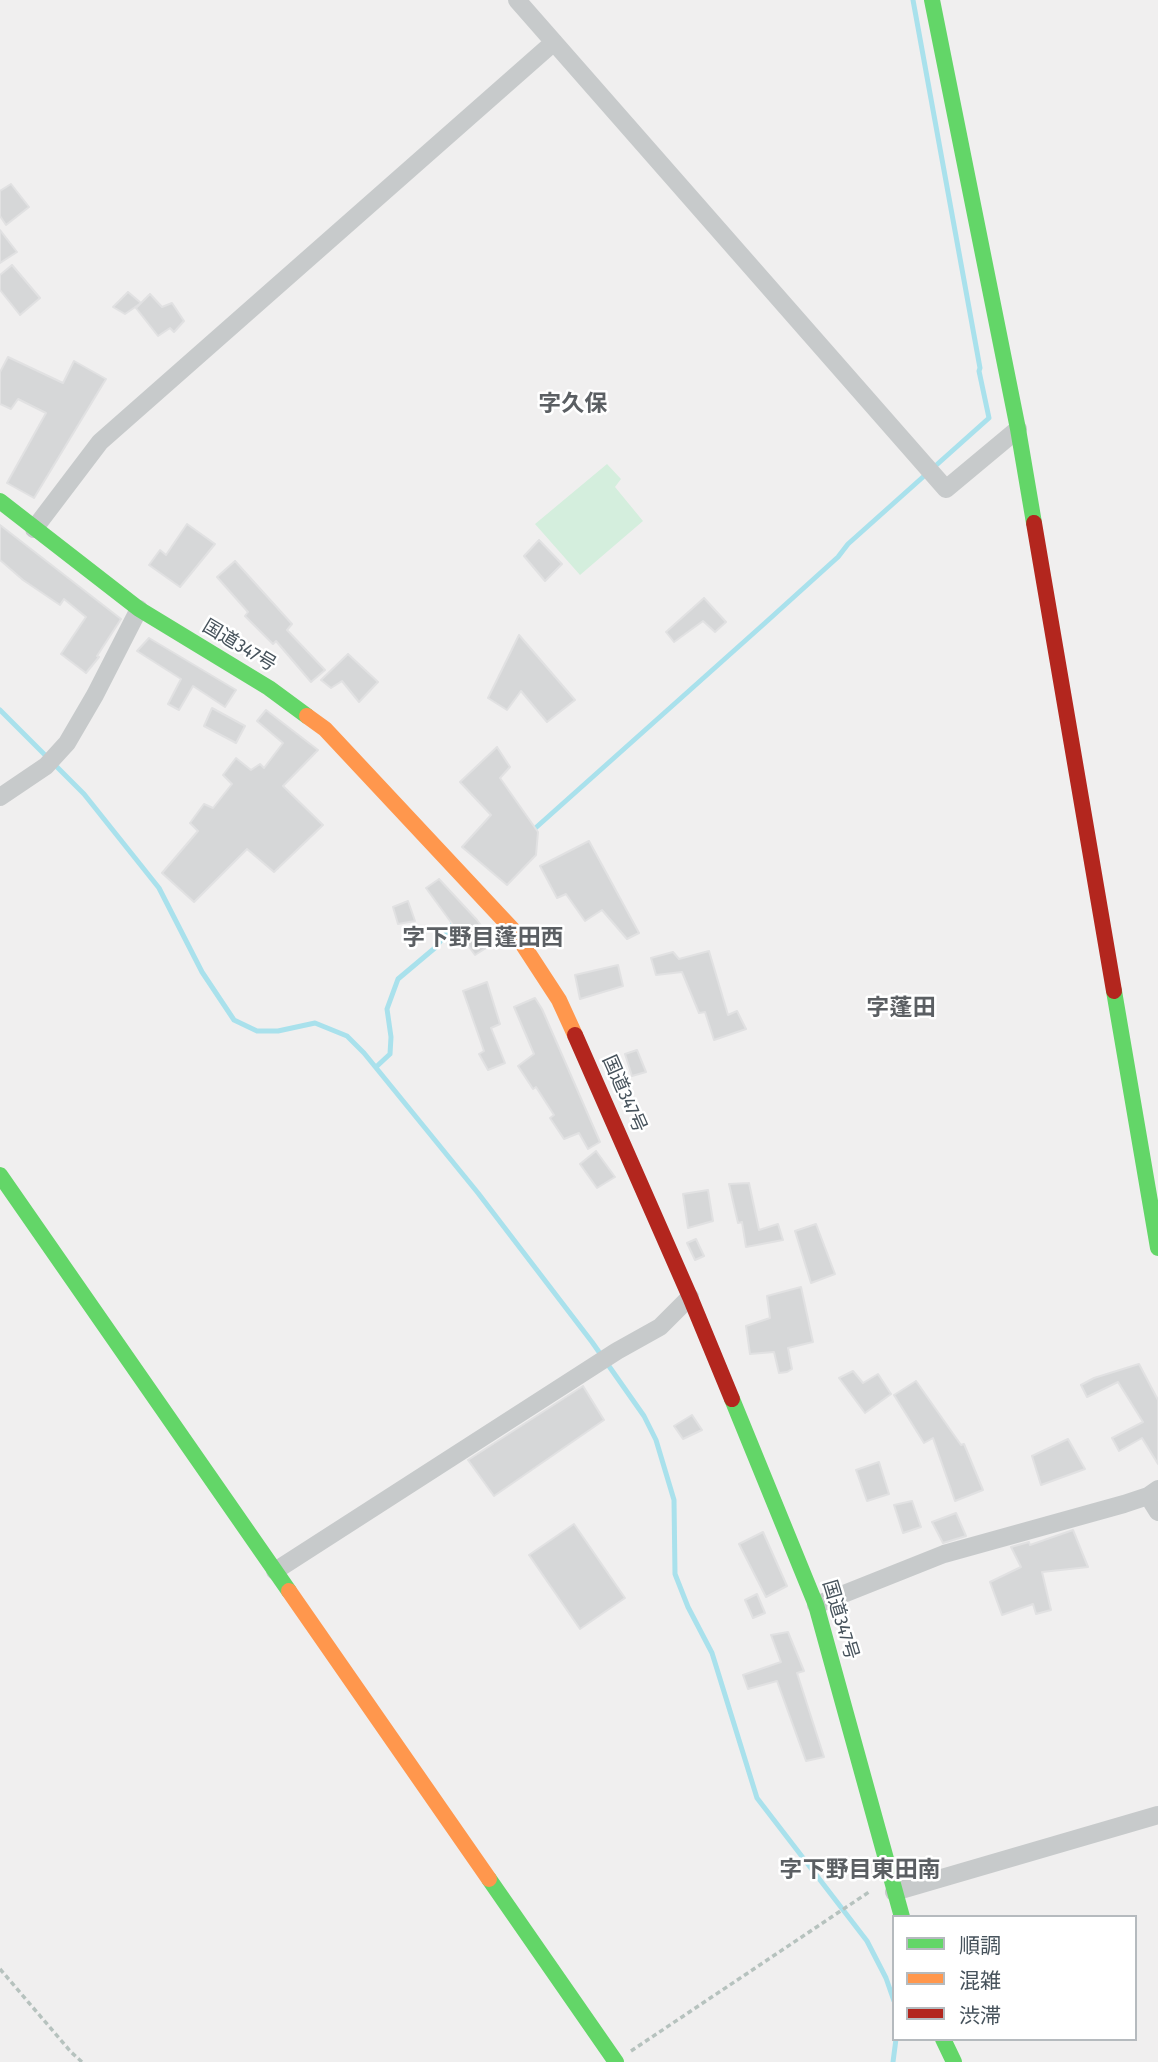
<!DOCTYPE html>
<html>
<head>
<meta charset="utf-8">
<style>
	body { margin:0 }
	#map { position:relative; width:1158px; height:2062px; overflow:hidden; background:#f0efef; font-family:"Fira Sans Condensed","Noto Sans JP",sans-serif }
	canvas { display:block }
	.legend { position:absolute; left:892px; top:1915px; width:245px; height:126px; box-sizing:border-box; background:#fff; border:2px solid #b5babe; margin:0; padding:9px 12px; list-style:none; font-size:21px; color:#47535c }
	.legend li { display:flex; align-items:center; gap:14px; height:35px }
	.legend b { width:35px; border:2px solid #b5babe }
</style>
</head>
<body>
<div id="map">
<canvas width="1158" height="2062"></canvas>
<ul class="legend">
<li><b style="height:9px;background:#63d668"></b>順調</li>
<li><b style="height:9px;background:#ff974d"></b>混雑</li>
<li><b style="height:9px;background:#b3261e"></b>渋滞</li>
</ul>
</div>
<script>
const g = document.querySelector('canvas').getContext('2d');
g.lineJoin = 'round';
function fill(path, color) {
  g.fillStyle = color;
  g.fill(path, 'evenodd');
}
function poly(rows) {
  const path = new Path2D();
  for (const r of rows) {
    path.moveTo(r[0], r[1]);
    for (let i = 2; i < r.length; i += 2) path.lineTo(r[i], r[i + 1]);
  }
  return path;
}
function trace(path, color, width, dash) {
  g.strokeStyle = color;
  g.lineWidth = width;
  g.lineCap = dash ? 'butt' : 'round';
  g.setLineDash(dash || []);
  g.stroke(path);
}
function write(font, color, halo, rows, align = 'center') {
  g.font = font + ' "Fira Sans Condensed","Noto Sans JP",sans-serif';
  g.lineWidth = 5;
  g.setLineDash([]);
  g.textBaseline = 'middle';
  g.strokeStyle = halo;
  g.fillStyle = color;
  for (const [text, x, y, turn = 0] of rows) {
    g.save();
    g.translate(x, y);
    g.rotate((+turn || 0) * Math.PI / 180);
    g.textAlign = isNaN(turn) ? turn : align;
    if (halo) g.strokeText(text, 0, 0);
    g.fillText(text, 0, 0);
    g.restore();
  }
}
fill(poly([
	[607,464,621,479,615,487,643,521,580,575,535,524]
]), '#d4eedd');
trace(poly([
	[0,710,84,794,159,888,202,972,234,1020,257,1031,278,1031,315,1023,347,1036,364,1053,478,1193,592,1342,644,1416,656,1440,674,1500,675,1574,688,1607,712,1653,757,1798,867,1941,886,1978,894,2001],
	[531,832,765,623,838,557,848,544,989,418,979,371,980,368,913,0],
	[376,1067,390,1054,391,1037,387,1009,398,979,436,947,455,921],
	[893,2062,896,2039]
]), '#a9e1ec', 5);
const building = poly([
	[11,184,29,207,6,225,0,216,0,191,11,184],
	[0,230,17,252,0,263,0,230],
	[12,265,40,298,20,315,0,290,0,275,12,265],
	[128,292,141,303,125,314,113,307,128,292],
	[150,294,162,307,172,303,184,321,174,332,170,328,158,336,136,308,150,294],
	[8,357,63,383,74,361,106,379,34,498,7,483,46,413,18,399,11,409,0,404,0,372,8,357],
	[187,524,215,544,180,587,149,565,160,550,166,555,187,524],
	[0,525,121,619,97,656,99,657,86,673,61,654,86,617,64,599,60,605,23,580,0,560,0,525],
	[539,540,562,564,545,581,524,556,539,540],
	[235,561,292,624,287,630,325,670,311,682,276,641,273,644,245,616,248,612,217,577,235,561],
	[704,598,726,622,715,632,703,621,674,642,666,632,704,598],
	[519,635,575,700,547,722,521,691,507,710,488,698,519,635],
	[149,638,236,690,225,707,193,686,179,710,168,704,181,679,137,651,149,638],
	[348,654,378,682,359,702,342,681,331,688,321,680,348,654],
	[212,708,245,726,236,743,204,726,212,708],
	[266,710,318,750,283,786,323,825,274,872,247,849,194,902,162,873,198,831,190,823,204,804,213,808,232,784,223,775,236,758,251,770,260,764,264,768,283,743,257,721,266,710],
	[497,747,510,767,500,778,538,832,536,855,507,885,462,847,491,815,460,782,497,747],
	[589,841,639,933,627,939,602,910,585,921,566,894,557,898,540,866,589,841],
	[439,879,477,920,494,943,475,955,426,888,439,879],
	[408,901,415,921,398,924,393,907,408,901],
	[709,951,728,1015,737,1011,746,1029,714,1040,705,1012,699,1013,682,972,656,975,651,958,673,952,679,959,709,951],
	[618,965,623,986,580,999,575,975,618,965],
	[487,982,500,1024,491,1028,505,1063,488,1070,479,1054,484,1051,463,991,487,982],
	[535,998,542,1009,600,1142,588,1149,579,1133,564,1139,550,1118,554,1115,536,1087,533,1089,518,1066,534,1054,514,1007,535,998],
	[637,1050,646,1072,632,1076,625,1054,637,1050],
	[596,1151,615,1177,597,1188,580,1164,596,1151],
	[749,1183,759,1230,778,1224,783,1240,746,1247,742,1222,738,1223,729,1184,749,1183],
	[708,1190,713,1221,688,1228,683,1194,708,1190],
	[816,1224,835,1274,811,1283,795,1231,816,1224],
	[696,1239,704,1256,695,1260,687,1243,696,1239],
	[801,1287,813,1342,788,1348,792,1369,787,1372,779,1373,774,1352,750,1354,746,1326,770,1318,767,1296,801,1287],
	[1139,1364,1158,1400,1158,1464,1142,1438,1119,1451,1112,1438,1143,1422,1118,1382,1087,1397,1081,1385,1094,1378,1139,1364],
	[853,1371,863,1383,878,1374,891,1394,865,1413,839,1378,853,1371],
	[916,1381,961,1445,964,1444,983,1490,955,1501,933,1438,924,1443,894,1395,916,1381],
	[583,1386,604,1420,494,1496,468,1460,583,1386],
	[692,1415,702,1430,683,1439,674,1426,692,1415],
	[1068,1439,1085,1469,1041,1485,1032,1456,1068,1439],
	[879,1462,889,1494,867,1501,856,1470,879,1462],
	[912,1501,921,1527,903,1533,894,1505,912,1501],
	[956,1513,966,1536,943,1543,932,1522,956,1513],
	[574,1524,625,1598,580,1629,529,1555,574,1524],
	[1073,1530,1088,1567,1042,1572,1051,1610,1036,1614,1033,1604,1002,1615,990,1582,1021,1567,1011,1547,1029,1542,1030,1545,1073,1530],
	[763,1532,787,1586,766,1597,739,1544,763,1532],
	[757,1594,765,1613,753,1618,745,1600,757,1594],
	[788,1632,804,1671,797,1673,824,1757,806,1761,777,1681,748,1689,743,1675,781,1662,771,1635,788,1632]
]);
fill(building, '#d6d7d8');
trace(building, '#e1e1e2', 2);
trace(poly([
	[0,1969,71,2052,82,2062],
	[631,2051,869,1892]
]), '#b6c2be', 3.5, [5, 3.5]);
trace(poly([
	[517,0,946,489,1018,429],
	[34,529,100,442,554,42],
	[0,797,46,766,67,743,95,695,139,609],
	[1148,1496,1158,1512],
	[275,1571,617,1351,660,1327,690,1297],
	[816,1605,944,1554,1124,1504,1148,1496,1158,1489],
	[894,1892,1158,1815]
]), '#c7cacb', 18);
trace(poly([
	[932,0,1018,429,1034,523],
	[0,501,139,609,269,688,307,716],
	[1114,991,1158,1248],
	[0,1175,289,1591],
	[732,1399,816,1605,902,1917],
	[489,1879,616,2062],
	[943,2039,954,2062]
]), '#63d668', 16);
trace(poly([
	[307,716,325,729,514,931,559,1000,575,1035],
	[289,1591,489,1879]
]), '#ff974d', 16);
trace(poly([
	[1034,523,1114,991],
	[575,1035,690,1297,732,1399]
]), '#b3261e', 16);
write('19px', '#47535c', '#fff', [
	["国道347号",239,646,31],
	["国道347号",624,1094,66],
	["国道347号",840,1620,73]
]);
write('bold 23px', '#5b5f63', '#fff', [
	["字久保",573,405],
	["字下野目蓬田西",483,939],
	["字蓬田",901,1009],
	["字下野目東田南",860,1871]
]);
</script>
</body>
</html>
